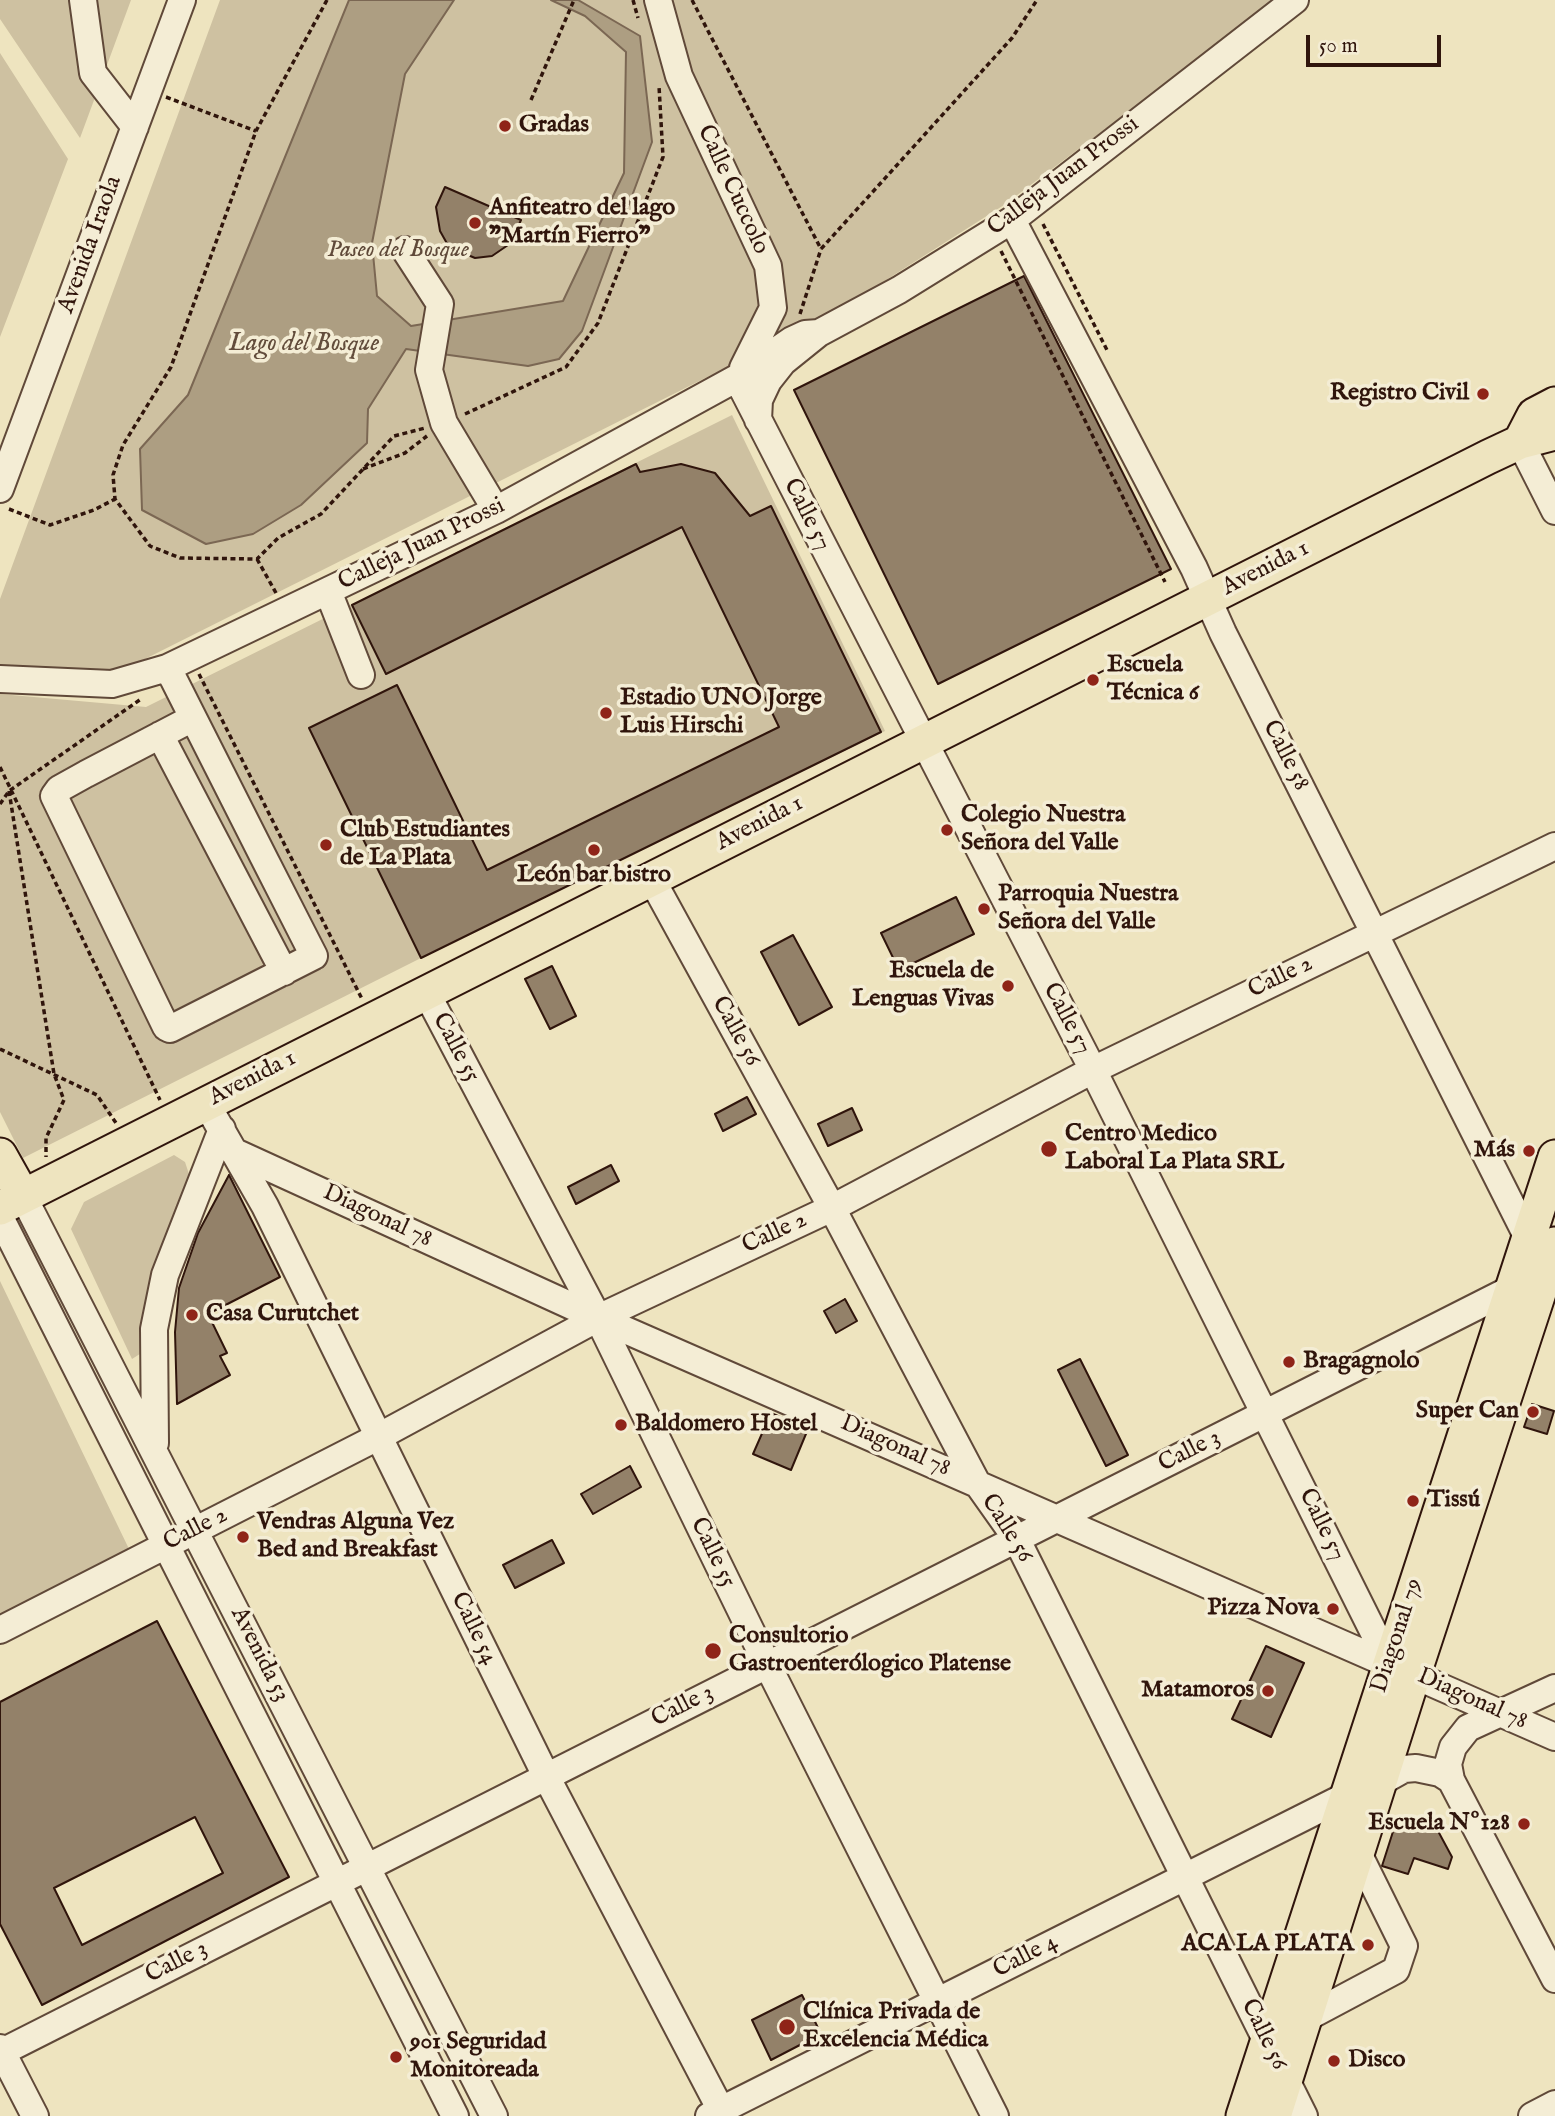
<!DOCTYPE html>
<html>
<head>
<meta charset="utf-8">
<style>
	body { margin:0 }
	#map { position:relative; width:1555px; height:2116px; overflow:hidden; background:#eee4bf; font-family:"IM FELL English",serif }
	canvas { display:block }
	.scale { position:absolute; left:1306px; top:35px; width:135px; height:32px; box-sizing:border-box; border:4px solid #30150c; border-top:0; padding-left:9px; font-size:21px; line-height:24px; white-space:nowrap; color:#30150c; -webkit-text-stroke:5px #f4edd5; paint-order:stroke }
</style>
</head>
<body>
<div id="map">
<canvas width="1555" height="2116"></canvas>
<div class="scale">50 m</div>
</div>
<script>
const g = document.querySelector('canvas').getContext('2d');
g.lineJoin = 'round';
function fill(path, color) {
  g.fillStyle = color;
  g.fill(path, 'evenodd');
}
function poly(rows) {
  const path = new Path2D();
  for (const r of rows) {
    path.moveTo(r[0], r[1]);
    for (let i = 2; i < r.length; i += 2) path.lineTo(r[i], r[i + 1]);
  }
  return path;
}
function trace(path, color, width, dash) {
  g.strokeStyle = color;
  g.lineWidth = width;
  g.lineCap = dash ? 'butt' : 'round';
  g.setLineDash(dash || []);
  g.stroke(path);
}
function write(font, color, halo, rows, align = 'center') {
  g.font = font + ' "IM FELL English",serif';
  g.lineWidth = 7;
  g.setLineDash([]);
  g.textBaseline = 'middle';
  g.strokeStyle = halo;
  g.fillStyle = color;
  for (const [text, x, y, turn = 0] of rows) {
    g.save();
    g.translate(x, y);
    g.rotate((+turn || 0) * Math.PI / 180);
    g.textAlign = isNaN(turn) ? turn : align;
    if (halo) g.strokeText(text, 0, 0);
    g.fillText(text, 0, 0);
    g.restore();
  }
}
fill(poly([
	[0,0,131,0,80,138,0,19],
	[220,0,1277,0,1004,205,831,315,113,675,0,668,0,599],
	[0,53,68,159,0,337],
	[732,415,885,731,421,958,23,1158,0,1112,0,694,146,707],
	[174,1155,185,1162,190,1177,143,1352,132,1359,71,1229,84,1202],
	[0,1281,129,1549,0,1617]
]), '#cec1a1');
const water = poly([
	[349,0,454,0,405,74,372,243,377,296,411,326,563,301,624,173,626,52,585,16,551,0,578,0,640,36,652,142,582,331,559,359,528,366,406,349,368,409,367,443,301,505,253,534,206,544,142,510,140,449,188,395,349,0]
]);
fill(water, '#ad9e82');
trace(water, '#7b6753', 2);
const building = poly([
	[445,187,521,220,511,243,492,256,475,258,449,247,440,231,436,207,445,187],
	[1024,276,1171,569,938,684,794,390,1024,276],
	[636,464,640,472,681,464,715,473,750,516,771,506,881,732,421,958,309,728,397,685,487,870,779,727,682,527,386,674,352,605,636,464],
	[956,897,974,934,899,970,881,933,956,897],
	[793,935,832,1007,799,1025,761,952,793,935],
	[552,966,576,1016,550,1029,525,979,552,966],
	[747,1097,756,1114,723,1131,715,1114,747,1097],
	[852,1108,862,1130,828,1146,818,1124,852,1108],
	[611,1165,619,1181,576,1204,568,1187,611,1165],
	[229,1175,280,1277,208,1314,227,1353,220,1356,230,1375,177,1404,175,1332,179,1288,198,1233,229,1175],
	[845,1299,857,1321,836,1333,824,1311,845,1299],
	[1080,1359,1128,1455,1106,1466,1058,1370,1080,1359],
	[1532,1404,1554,1411,1547,1434,1524,1427,1532,1404],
	[771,1413,808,1429,791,1470,753,1454,771,1413],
	[630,1466,641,1487,593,1514,581,1494,630,1466],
	[552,1540,564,1563,515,1588,503,1565,552,1540],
	[157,1621,289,1877,42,2005,0,1924,0,1702,157,1621],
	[195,1817,223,1873,82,1945,54,1888,195,1817],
	[1266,1646,1304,1663,1271,1737,1232,1719,1266,1646],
	[1398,1816,1438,1831,1452,1857,1448,1869,1414,1858,1408,1874,1382,1866,1398,1816],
	[802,1995,821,2034,771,2060,752,2020,802,1995]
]);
fill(building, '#938169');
trace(building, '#30150c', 2);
const minor = poly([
	[83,0,93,73,135,127],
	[658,0,679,76,768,266,773,308,743,368],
	[1012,220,1194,568,1223,633,1533,1248],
	[405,250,440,304,429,370,444,423,496,510],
	[737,378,1093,1070,1389,1663],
	[758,420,759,400,768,381,783,362,819,333,899,290,1012,220,1295,0],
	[1520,442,1555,511],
	[0,489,182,0],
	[328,591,361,675],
	[167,668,173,678,265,860,314,956,170,1029,166,1027,54,796,59,789,86,774,193,718],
	[0,679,112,684,167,668,496,510,737,378,792,340,805,334,819,333],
	[160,735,284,972],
	[651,878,832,1208,977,1483,1016,1538,1304,2116],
	[426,992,598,1318,767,1664,995,2116],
	[206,1103,265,1206,546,1776,724,2116],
	[237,1153,598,1318,1555,1737],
	[23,1196,494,2116],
	[0,1217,455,2116],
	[155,1443,154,1329,165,1275,222,1129],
	[0,1630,378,1437,598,1318,832,1208,1093,1070,1555,846],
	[1555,1688,1468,1728,1453,1747,1448,1764,1451,1780,1555,1979],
	[1379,1783,1404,1769,1416,1768,1440,1773,1451,1780],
	[1304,2019,1396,1970,1404,1946,1357,1851],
	[0,2048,35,2116],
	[0,2053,1525,1282],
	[709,2116,1344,1797],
	[1532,2116,1555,2104]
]);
const major = poly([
	[1520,442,1534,415,1555,404],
	[0,1155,23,1196],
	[0,1208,1488,457,1520,442,1555,433],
	[1243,2116,1555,1157],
	[1274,2116,1414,1674,1555,1244]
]);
trace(minor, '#604939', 30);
trace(major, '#30150c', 37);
trace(poly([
	[327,0,256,131,171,367,123,445,113,475,115,499,150,546,180,558,257,559,278,538,321,514,394,436,425,428],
	[633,0,638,18],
	[692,0,821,249,1012,38,1037,0],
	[166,97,256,131],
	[531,100,574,0],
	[1043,224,1108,352],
	[1001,251,1165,582],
	[800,314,821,249],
	[465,414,566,367,598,323,663,157,659,86],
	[363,469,405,453,427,436],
	[9,509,50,525,94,510,115,499],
	[257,559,276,593],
	[199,674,362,999],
	[0,767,160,1100],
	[9,791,54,1074,64,1100,46,1138,46,1157],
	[0,804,9,791,141,699],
	[0,1049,97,1095,116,1123]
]), '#30150c', 3.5, [5, 3.5]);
trace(minor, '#f4edd5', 26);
trace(major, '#eee4bf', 33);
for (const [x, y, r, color] of [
	[505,126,7,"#8f2418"],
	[475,223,7,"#8f2418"],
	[1483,394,7,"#8f2418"],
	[1093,680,7,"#8f2418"],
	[606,713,7,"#8f2418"],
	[947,830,7,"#8f2418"],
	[326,845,7,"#8f2418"],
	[594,850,7,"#8f2418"],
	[984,909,7,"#8f2418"],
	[1008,986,7,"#8f2418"],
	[1049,1149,9,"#8f2418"],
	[1529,1151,7,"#8f2418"],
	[192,1315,7,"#8f2418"],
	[1289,1362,7,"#8f2418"],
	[1533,1412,7,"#8f2418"],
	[621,1425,7,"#8f2418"],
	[1413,1501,7,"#8f2418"],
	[243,1537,7,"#8f2418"],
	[1333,1609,7,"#8f2418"],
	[713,1651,9,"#8f2418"],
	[1268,1691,7,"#8f2418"],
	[1524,1824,7,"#8f2418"],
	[1368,1945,7,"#8f2418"],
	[787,2027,9,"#8f2418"],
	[396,2057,7,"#8f2418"],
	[1334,2061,7,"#8f2418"]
]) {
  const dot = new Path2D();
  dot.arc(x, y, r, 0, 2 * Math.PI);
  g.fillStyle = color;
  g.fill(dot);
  trace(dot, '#f4edd5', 2.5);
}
write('bold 24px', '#30150c', '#f4edd5', [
	["Gradas",519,126],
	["Anfiteatro del lago",489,209],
	["\"Martín Fierro\"",489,237],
	["Registro Civil",1469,394,"right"],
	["Escuela",1107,666],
	["Técnica 6",1107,694],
	["Estadio UNO Jorge",620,699],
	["Luis Hirschi",620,727],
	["Colegio Nuestra",961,816],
	["Señora del Valle",961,844],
	["Club Estudiantes",340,831],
	["de La Plata",340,859],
	["León bar bistro",594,876,"center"],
	["Parroquia Nuestra",998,895],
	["Señora del Valle",998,923],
	["Escuela de",994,972,"right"],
	["Lenguas Vivas",994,1000,"right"],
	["Centro Medico",1065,1135],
	["Laboral La Plata SRL",1065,1163],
	["Más",1515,1151,"right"],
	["Casa Curutchet",206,1315],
	["Bragagnolo",1303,1362],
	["Super Can",1519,1412,"right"],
	["Baldomero Hostel",635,1425],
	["Tissú",1427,1501],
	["Vendras Alguna Vez",257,1523],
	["Bed and Breakfast",257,1551],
	["Pizza Nova",1319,1609,"right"],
	["Consultorio",729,1637],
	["Gastroenterólogico Platense",729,1665],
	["Matamoros",1254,1691,"right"],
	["Escuela Nº128",1510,1824,"right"],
	["ACA LA PLATA",1354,1945,"right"],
	["Clínica Privada de",803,2013],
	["Excelencia Médica",803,2041],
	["901 Seguridad",410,2043],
	["Monitoreada",410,2071],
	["Disco",1348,2061]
], 'left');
write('24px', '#30150c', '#f4edd5', [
	["Calleja Juan Prossi",1064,177,-37],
	["Calle Cuccolo",732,190,65],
	["Avenida Iraola",91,245,-70],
	["Calle 57",806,515,63],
	["Calleja Juan Prossi",422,545,-26],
	["Avenida 1",1266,569,-27],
	["Calle 58",1285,756,63],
	["Avenida 1",760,824,-27],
	["Calle 2",1281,978,-26],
	["Calle 57",1066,1019,62],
	["Calle 56",735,1032,61],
	["Calle 55",455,1048,62],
	["Avenida 1",253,1079,-27],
	["Diagonal 78",377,1217,25],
	["Calle 2",775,1234,-25],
	["Diagonal 78",895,1447,24],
	["Calle 3",1190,1452,-27],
	["Calle 57",1321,1525,64],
	["Calle 56",1006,1529,58],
	["Calle 2",196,1530,-27],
	["Calle 55",712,1553,64],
	["Calle 54",473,1629,64],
	["Diagonal 79",1398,1636,-72],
	["Avenida 53",259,1655,63],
	["Diagonal 78",1472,1700,24],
	["Calle 3",683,1707,-27],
	["Calle 4",1026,1957,-27],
	["Calle 3",177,1963,-27],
	["Calle 56",1263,2035,64]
]);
write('italic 24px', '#5f4939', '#f4edd5', [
	["Paseo del Bosque",398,251]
]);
write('italic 26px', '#624c3b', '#f4edd5', [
	["Lago del Bosque",304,345]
]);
</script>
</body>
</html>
